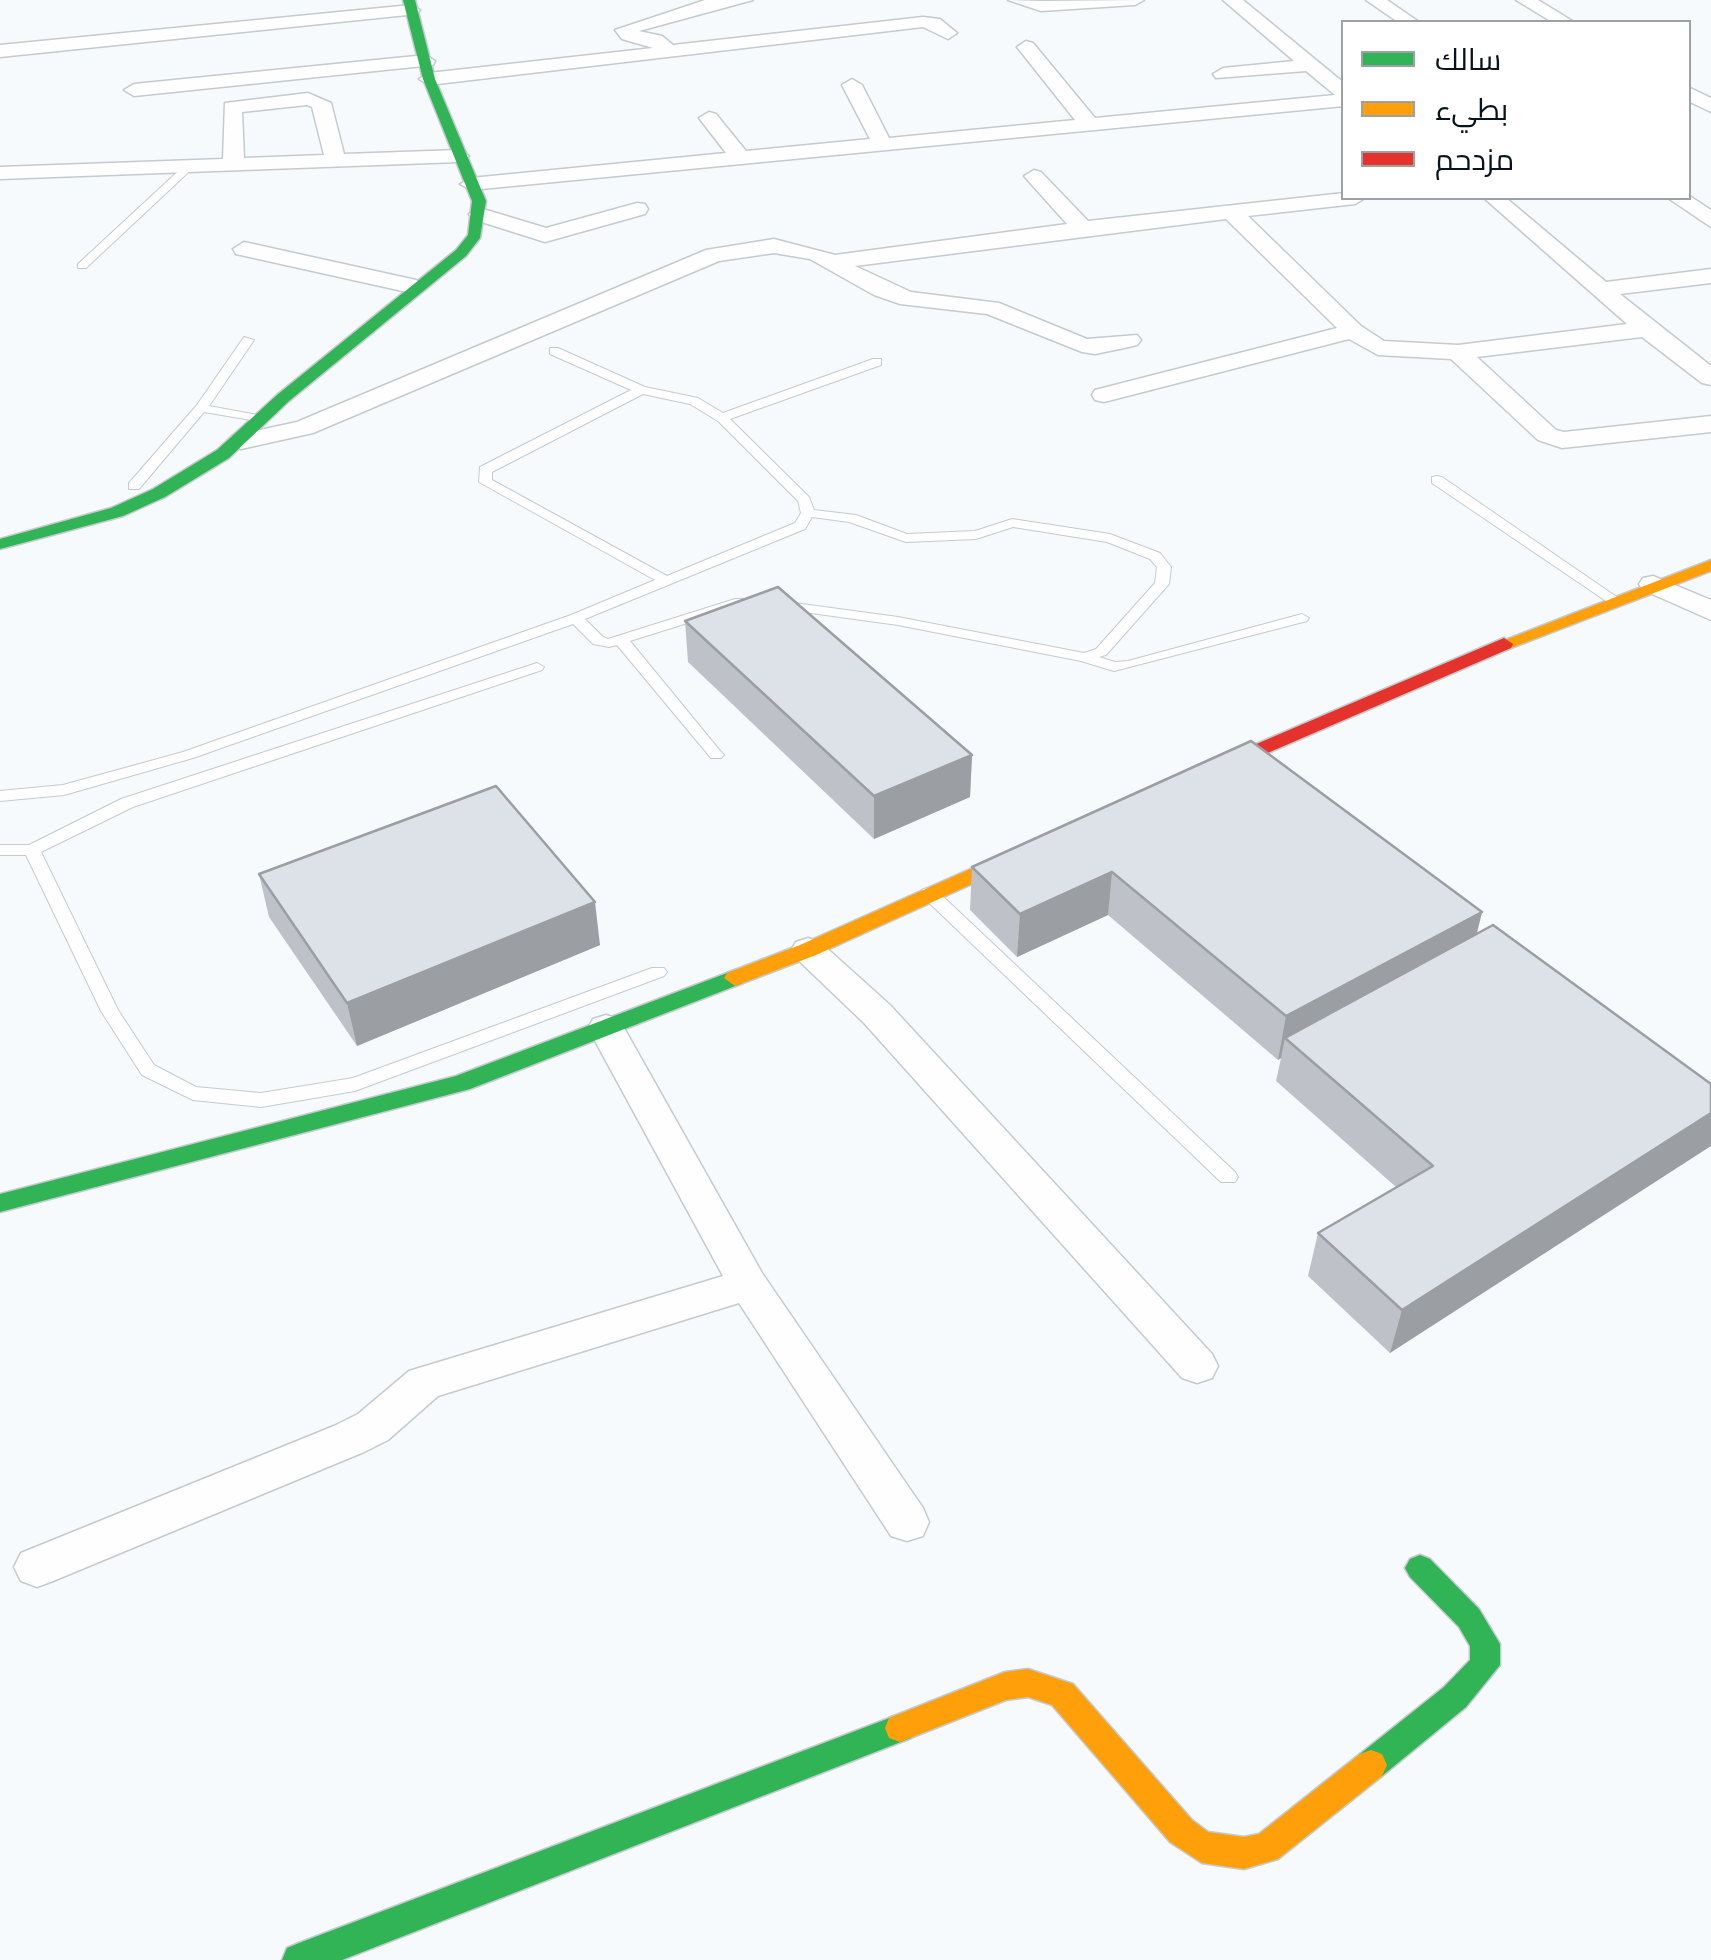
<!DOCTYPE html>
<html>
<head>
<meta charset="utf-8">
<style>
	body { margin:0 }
	#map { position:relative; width:1711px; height:1960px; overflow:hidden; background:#f7fafc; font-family:"PT Sans Narrow",Cairo,sans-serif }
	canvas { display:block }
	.legend { position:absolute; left:1341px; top:20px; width:350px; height:180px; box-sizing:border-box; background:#fff; border:2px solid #9ca1a4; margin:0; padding:12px 18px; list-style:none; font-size:30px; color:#08141b }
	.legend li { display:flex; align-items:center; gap:20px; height:50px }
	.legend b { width:50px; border:2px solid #9ca1a4 }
</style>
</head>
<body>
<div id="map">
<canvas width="1711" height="1960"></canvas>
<ul class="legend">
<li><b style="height:12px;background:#30b455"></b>سالك</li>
<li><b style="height:12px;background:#ff9f0a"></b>بطيء</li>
<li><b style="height:12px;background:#e5322d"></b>مزدحم</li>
</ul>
</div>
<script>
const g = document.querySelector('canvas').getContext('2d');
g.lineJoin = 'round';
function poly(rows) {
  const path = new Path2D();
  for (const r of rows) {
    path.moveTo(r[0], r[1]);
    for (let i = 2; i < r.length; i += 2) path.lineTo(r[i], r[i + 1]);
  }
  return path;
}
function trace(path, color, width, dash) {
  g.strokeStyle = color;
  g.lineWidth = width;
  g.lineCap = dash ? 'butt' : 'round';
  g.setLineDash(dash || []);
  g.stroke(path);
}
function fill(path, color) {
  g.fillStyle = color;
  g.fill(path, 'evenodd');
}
const lane = poly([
	[186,164,195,166,86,268,78,268,78,264,186,164],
	[244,337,254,340,209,406,263,416,263,422,204,412,139,489,129,489,129,483,197,405,244,337],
	[550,348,558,348,645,387,698,398,723,413,873,359,881,359,881,365,730,419,809,497,814,510,856,515,907,534,975,531,1012,519,1110,534,1160,553,1171,567,1169,584,1106,655,1099,657,1115,662,1128,661,1302,614,1309,618,1307,621,1114,671,1081,661,898,625,782,609,782,603,787,602,898,617,1084,653,1096,649,1155,583,1157,567,1150,559,1107,542,1013,527,976,539,906,542,849,522,812,517,805,529,585,619,603,637,608,639,735,599,745,599,745,605,630,641,721,752,724,755,721,758,711,758,617,645,609,647,593,644,573,624,193,758,64,795,0,801,0,791,63,785,183,752,571,615,655,580,479,482,480,467,631,390,550,354,550,348],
	[643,394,690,404,718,421,798,501,801,513,795,523,667,576,492,480,492,472,643,394],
	[1437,476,1442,477,1621,600,1619,603,1609,603,1432,483,1432,477,1437,476],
	[537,663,544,667,542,670,133,807,41,852,118,1010,154,1065,196,1087,261,1093,353,1078,652,968,664,968,667,972,664,976,355,1091,261,1107,193,1100,142,1075,101,1011,26,855,0,855,0,845,29,845,121,799,537,663],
	[929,888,935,889,1235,1172,1238,1177,1235,1182,1221,1182,923,897,921,893,923,889,929,888]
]);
const street = poly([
	[705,0,753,0,639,31,662,36,673,45,923,17,940,19,957,33,948,39,923,27,429,85,419,79,429,73,653,48,622,39,615,30,705,0],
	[1008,0,1041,1,1144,0,1135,5,1041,11,1008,0],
	[1223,0,1243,0,1344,83,1344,106,471,190,460,184,471,178,726,153,699,118,709,112,716,114,746,151,870,139,842,85,852,79,862,85,889,138,1075,120,1017,47,1026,41,1033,43,1095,118,1335,95,1306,71,1216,78,1213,74,1223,68,1294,61,1223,0],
	[1366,0,1387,0,1419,22,1398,22,1366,0],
	[1516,0,1538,0,1574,22,1552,22,1516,0],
	[411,5,420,10,417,14,0,57,0,45,411,5],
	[426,55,435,61,433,65,134,96,124,90,134,84,426,55],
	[1688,87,1711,98,1711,112,1688,101,1688,87],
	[308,93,331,103,344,154,459,150,469,156,459,162,0,179,0,167,223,159,225,103,308,93],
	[307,105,312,107,324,155,244,158,242,112,307,105],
	[1034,170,1041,172,1088,221,1344,193,1344,198,1365,198,1355,204,1248,216,1361,326,1384,341,1458,345,1627,324,1484,198,1506,198,1606,282,1711,269,1711,283,1620,294,1711,366,1711,385,1702,383,1642,337,1477,357,1556,430,1564,432,1711,416,1711,432,1562,448,1538,440,1451,359,1378,355,1349,339,1104,402,1095,400,1092,395,1095,390,1337,328,1226,219,855,266,911,292,999,303,1087,339,1137,335,1141,340,1137,345,1129,347,1095,354,1082,352,987,314,900,304,874,295,810,259,774,253,719,261,313,433,241,449,228,441,232,436,297,422,706,250,774,239,835,255,1067,224,1024,176,1034,170],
	[1688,195,1711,210,1711,227,1668,198,1688,195],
	[637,203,645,204,648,209,645,214,545,242,472,219,469,214,480,208,546,228,637,203],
	[244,242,416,280,427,287,416,294,236,254,233,249,244,242],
	[1653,576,1711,600,1711,620,1643,590,1639,584,1643,578,1653,576],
	[808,938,820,942,890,1005,1212,1354,1218,1366,1212,1378,1197,1383,1182,1378,864,1023,796,958,791,950,796,942,808,938],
	[606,1015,619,1019,762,1273,923,1508,929,1522,923,1536,907,1541,891,1536,739,1303,438,1396,388,1440,364,1452,53,1581,37,1587,21,1581,14,1567,21,1553,334,1426,358,1414,409,1371,723,1276,588,1028,593,1019,606,1015]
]);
const fast = poly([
	[403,0,415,0,435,79,486,201,480,238,466,256,289,401,229,458,165,497,123,516,0,549,0,539,111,508,153,489,217,450,277,395,456,250,468,235,472,201,423,79,403,0],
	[735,970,743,973,746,978,743,983,470,1089,0,1212,0,1194,456,1076,735,970],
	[1420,1555,1430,1559,1479,1609,1500,1644,1500,1665,1466,1707,1382,1776,1371,1780,1360,1776,1355,1765,1360,1754,1444,1687,1470,1660,1470,1646,1459,1627,1410,1577,1405,1568,1410,1559,1420,1555],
	[900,1714,911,1718,915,1728,911,1738,342,1960,282,1960,287,1948,299,1943,900,1714]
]);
const slow = poly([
	[1711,560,1711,571,1511,648,1504,650,1495,644,1711,560],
	[1033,841,1044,848,1040,853,816,955,735,986,724,978,727,973,800,945,1033,841],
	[1028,1669,1073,1684,1192,1820,1208,1832,1244,1837,1259,1834,1360,1754,1371,1750,1382,1754,1387,1765,1382,1776,1278,1859,1244,1869,1202,1863,1170,1842,1052,1705,1028,1697,1006,1700,900,1742,889,1738,885,1728,889,1718,1005,1672,1028,1669]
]);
const jam = poly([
	[1504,638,1513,644,1511,648,1205,780,1191,780,1188,776,1191,772,1504,638]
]);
trace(lane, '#c3cbcf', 2);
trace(street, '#c3cbcf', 3);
trace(fast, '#c3cbcf', 3);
trace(slow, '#c3cbcf', 3);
trace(jam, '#c3cbcf', 3);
fill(lane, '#fefeff');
fill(street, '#fefeff');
fill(fast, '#30b455');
fill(slow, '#ff9f0a');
fill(jam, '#e5322d');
fill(poly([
	[685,621,972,755,970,797,874,839,688,662],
	[1251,741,1482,912,1477,934,1711,1084,1390,1353,1308,1276,1318,1233,1396,1187,1276,1081,1281,1058,1278,1060,1108,915,1017,957,970,910,972,867],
	[259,874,600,945,357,1046,269,917]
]), '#bec2c8');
fill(poly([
	[972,755,970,797,874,839,874,796],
	[1112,872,1108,915,1017,957,1020,914],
	[595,902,600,945,357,1046,347,1003],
	[1482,912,1471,955,1291,1043,1285,1038,1281,1058,1278,1060,1286,1016],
	[1711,1113,1711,1146,1390,1353,1402,1310]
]), '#9b9ea2');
const building = poly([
	[778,587,972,755,874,796,685,621,778,587],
	[1251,741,1482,912,1286,1016,1112,872,1020,914,972,867,1251,741],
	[496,786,595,902,347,1003,259,874,496,786],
	[1493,925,1711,1084,1711,1113,1402,1310,1318,1233,1433,1166,1285,1038,1493,925]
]);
fill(building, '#dde2e8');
trace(building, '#9b9ea2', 2.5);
</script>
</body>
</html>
